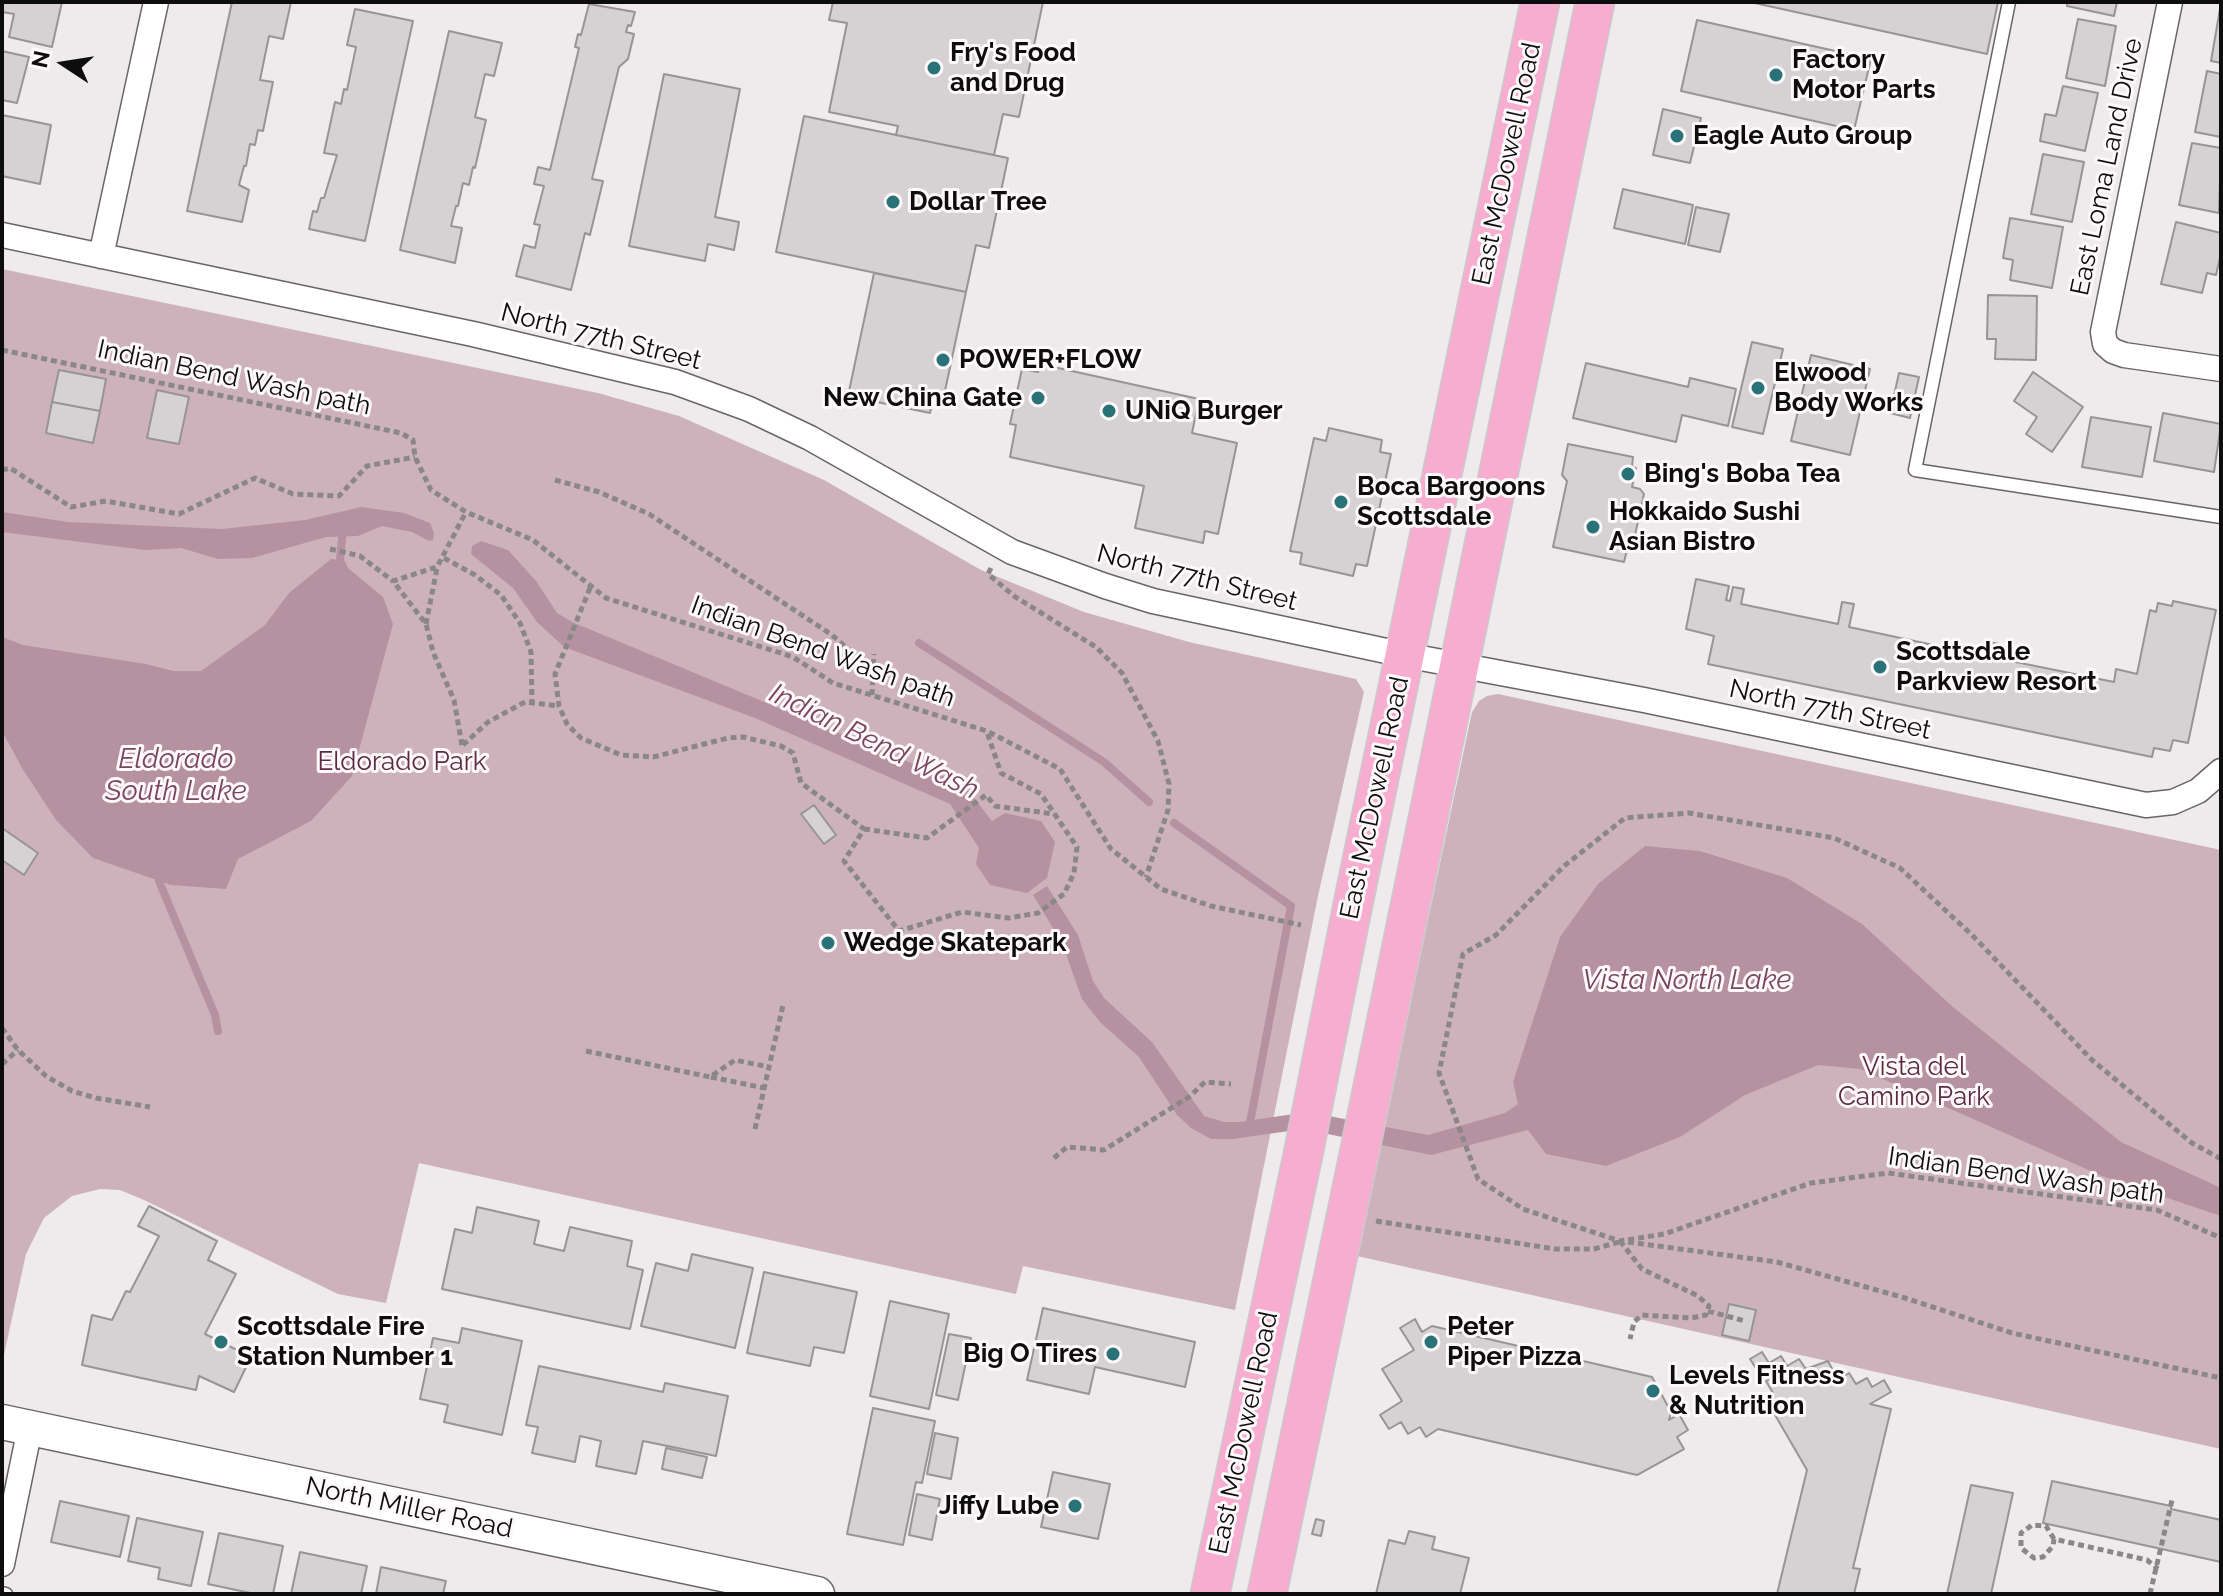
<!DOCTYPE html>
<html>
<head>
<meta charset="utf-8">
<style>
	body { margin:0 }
	#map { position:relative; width:2223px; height:1596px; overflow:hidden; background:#efebed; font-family:Raleway,sans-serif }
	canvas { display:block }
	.frame { position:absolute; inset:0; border:4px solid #0e0d0d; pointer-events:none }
	.north { position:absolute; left:24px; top:24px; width:80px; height:80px; -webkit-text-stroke:6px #fdf8fa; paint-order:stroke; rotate:282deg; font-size:22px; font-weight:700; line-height:32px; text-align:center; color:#0e0d0d }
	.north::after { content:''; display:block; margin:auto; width:28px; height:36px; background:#0e0d0d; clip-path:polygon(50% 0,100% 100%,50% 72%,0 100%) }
</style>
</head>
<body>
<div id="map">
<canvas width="2223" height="1596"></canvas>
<div class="frame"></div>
<div class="north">N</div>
</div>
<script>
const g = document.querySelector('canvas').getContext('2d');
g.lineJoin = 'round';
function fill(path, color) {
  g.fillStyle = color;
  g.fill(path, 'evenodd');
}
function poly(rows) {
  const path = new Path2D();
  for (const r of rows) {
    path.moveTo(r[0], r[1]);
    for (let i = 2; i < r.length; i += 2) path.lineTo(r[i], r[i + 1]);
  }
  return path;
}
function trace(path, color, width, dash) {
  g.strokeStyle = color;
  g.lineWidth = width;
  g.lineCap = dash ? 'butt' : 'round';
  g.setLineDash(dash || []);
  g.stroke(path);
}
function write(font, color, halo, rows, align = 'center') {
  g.font = font + ' Raleway,sans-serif';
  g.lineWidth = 6;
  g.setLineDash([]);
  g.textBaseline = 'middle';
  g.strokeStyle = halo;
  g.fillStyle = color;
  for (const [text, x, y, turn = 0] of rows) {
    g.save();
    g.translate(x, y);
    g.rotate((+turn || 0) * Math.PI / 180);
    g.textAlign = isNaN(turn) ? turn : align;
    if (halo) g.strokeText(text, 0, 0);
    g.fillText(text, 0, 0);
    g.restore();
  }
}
fill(poly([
	[2,269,598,393,679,416,824,480,981,570,1084,612,1189,642,1356,679,1364,692,1318,896,1235,1310,1023,1266,1016,1294,419,1163,386,1303,338,1294,144,1200,120,1190,100,1189,72,1196,44,1218,26,1254,2,1364],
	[1498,694,2221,850,2221,1449,1357,1256,1472,712,1479,701,1487,696]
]), '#cdb2bc');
fill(poly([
	[361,507,404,513,430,523,434,533,433,540,429,541,412,532,382,526,358,536,326,537,252,558,218,559,181,548,145,550,2,532,2,512,68,522,222,529,305,520],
	[481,541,508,550,536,581,557,613,572,622,964,785,992,821,1005,813,1041,821,1055,842,1047,878,1027,893,990,885,976,864,979,848,950,804,755,718,564,647,537,622,513,588,471,554,472,546],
	[331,559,345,561,348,568,383,597,393,624,352,776,311,821,238,859,226,889,171,885,93,858,56,820,22,768,2,731,2,637,23,645,146,664,173,671,201,671,265,625,289,593],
	[1645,846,1700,851,1787,878,1862,924,1953,1007,2121,1142,2221,1188,2221,1216,2102,1176,1860,1069,1818,1065,1745,1095,1680,1137,1606,1166,1546,1154,1528,1130,1431,1155,1303,1129,1233,1139,1211,1139,1191,1128,1177,1115,1139,1057,1100,1022,1082,999,1062,943,1033,895,1047,886,1078,935,1093,981,1104,998,1152,1042,1204,1116,1224,1122,1239,1122,1308,1112,1428,1135,1505,1113,1518,1104,1513,1082,1560,937,1598,884]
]), '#b692a0');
trace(poly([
	[340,560,343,528],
	[919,643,1104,762,1149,802],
	[1174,823,1291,906,1249,1128],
	[159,881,215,1015,218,1031]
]), '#b692a0', 8);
const building = poly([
	[2,2,62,2,52,47,9,37,14,14,2,12,2,2],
	[232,2,291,2,283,39,269,36,260,80,273,82,263,131,258,130,255,145,250,144,246,166,244,166,239,185,249,190,242,222,187,211,232,2],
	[833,2,1043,2,1019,117,1003,114,994,155,896,135,898,126,829,112,847,23,829,20,833,2],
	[1750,2,1998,2,1987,54,1750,2],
	[2067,2,2117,2,2114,16,2067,6,2067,2],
	[2221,3,2221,63,2211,61,2221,3],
	[589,4,635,12,631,26,628,25,626,32,634,34,628,59,619,67,592,179,603,181,590,235,585,233,571,290,516,276,524,245,535,248,540,225,534,224,544,186,534,184,538,167,550,170,579,48,575,47,578,34,581,35,589,4],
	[355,9,413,21,365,241,309,229,313,211,317,212,321,198,324,198,337,155,324,153,335,102,341,104,344,89,347,90,356,47,347,45,355,9],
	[2078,19,2116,26,2105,86,2066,78,2078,19],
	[1697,20,1871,59,1854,130,1681,91,1697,20],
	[449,31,502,43,494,76,485,74,475,117,486,120,475,168,473,167,469,185,463,183,458,206,456,206,451,226,462,228,455,263,400,250,449,31],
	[2,51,29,57,17,103,2,100,2,51],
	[2207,71,2221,74,2221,137,2195,132,2207,71],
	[664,74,740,89,715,217,739,222,734,250,708,244,705,261,629,246,664,74],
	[2063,86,2098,93,2085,151,2040,141,2045,114,2056,116,2063,86],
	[1663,109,1701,118,1690,163,1653,155,1663,109],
	[2,115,51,125,40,184,2,176,2,115],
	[804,116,1008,158,989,248,976,245,966,292,776,252,804,116],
	[2192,143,2221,148,2219,213,2179,205,2192,143],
	[2043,154,2084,162,2072,222,2031,214,2043,154],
	[1623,189,1693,205,1685,244,1614,228,1623,189],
	[1696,207,1729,214,1720,252,1688,245,1696,207],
	[2010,218,2063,227,2052,288,2010,280,2013,260,2003,258,2010,218],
	[2176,222,2221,233,2221,253,2216,275,2207,273,2202,293,2161,284,2176,222],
	[874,273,966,292,942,405,932,403,930,413,848,396,874,273],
	[1988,295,2037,296,2036,360,1995,359,1996,339,1987,339,1988,295],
	[1752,342,1783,349,1763,434,1732,427,1752,342],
	[1811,355,1870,369,1850,455,1791,441,1811,355],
	[1586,363,1688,387,1690,378,1736,389,1728,426,1682,415,1676,442,1573,418,1586,363],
	[1040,364,1199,399,1192,433,1237,443,1218,534,1205,531,1203,543,1135,528,1144,486,1010,457,1016,425,1010,424,1022,369,1038,372,1040,364],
	[59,370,106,379,100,411,52,402,59,370],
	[2033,372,2083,407,2052,452,2026,434,2037,417,2014,401,2033,372],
	[1899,373,1919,377,1910,418,1890,413,1899,373],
	[157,390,189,397,179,444,147,438,157,390],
	[52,402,100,411,93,443,46,433,52,402],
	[2163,413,2221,424,2214,472,2154,461,2163,413],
	[2091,417,2151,427,2142,477,2082,467,2091,417],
	[1329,428,1382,440,1380,452,1391,454,1367,566,1356,564,1353,576,1300,564,1302,553,1290,551,1314,438,1326,441,1329,428],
	[1568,444,1633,457,1632,467,1636,468,1632,487,1640,489,1644,494,1635,535,1630,538,1624,562,1553,547,1567,481,1562,475,1568,444],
	[1696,579,1729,586,1726,600,1730,601,1733,587,1744,589,1741,604,1838,624,1842,602,1854,604,1849,627,1985,656,1988,642,1999,644,1996,658,2114,682,2116,669,2137,674,2150,610,2156,612,2158,603,2172,606,2173,601,2216,610,2188,743,2173,740,2170,751,2154,748,2152,757,1708,664,1714,636,1686,629,1696,579],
	[814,805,836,835,824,844,801,814,814,805],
	[2,828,38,853,24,875,2,860,2,828],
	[149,1206,217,1241,208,1260,236,1274,205,1334,251,1357,234,1392,199,1376,196,1390,82,1365,92,1315,112,1320,126,1291,130,1292,159,1236,138,1226,149,1206],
	[477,1207,539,1221,534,1244,564,1251,570,1227,632,1241,627,1266,643,1270,630,1329,442,1289,455,1229,472,1233,477,1207],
	[692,1254,753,1268,735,1348,641,1326,656,1263,688,1271,692,1254],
	[764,1272,857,1292,844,1353,814,1347,810,1366,747,1353,764,1272],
	[890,1301,949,1314,929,1409,870,1396,890,1301],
	[1729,1304,1756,1310,1749,1341,1722,1335,1729,1304],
	[1043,1308,1195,1342,1185,1387,1095,1367,1089,1394,1027,1380,1043,1308],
	[1415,1319,1422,1332,1432,1326,1652,1377,1671,1412,1669,1420,1679,1414,1688,1430,1677,1437,1684,1449,1637,1475,1438,1429,1426,1437,1420,1427,1408,1434,1401,1422,1389,1429,1380,1415,1402,1401,1382,1369,1414,1350,1400,1328,1415,1319],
	[462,1328,522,1341,502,1435,444,1422,448,1405,420,1399,433,1338,459,1343,462,1328],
	[949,1334,971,1338,958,1400,936,1395,949,1334],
	[1762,1352,1769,1363,1757,1370,1750,1359,1762,1352],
	[1781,1356,1787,1366,1799,1359,1806,1369,1828,1361,1838,1380,1849,1373,1856,1384,1867,1378,1872,1387,1884,1380,1891,1392,1870,1404,1891,1409,1853,1568,1860,1569,1854,1594,1777,1594,1807,1470,1771,1408,1767,1410,1761,1400,1773,1393,1766,1381,1776,1375,1769,1363,1781,1356],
	[1786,1370,1792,1378,1782,1384,1777,1376,1786,1370],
	[539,1366,663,1392,665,1383,728,1396,716,1456,643,1441,636,1474,596,1466,601,1441,580,1436,575,1462,532,1453,538,1427,526,1425,539,1366],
	[873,1408,935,1421,922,1483,916,1482,903,1545,847,1534,873,1408],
	[935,1433,958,1438,951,1479,927,1474,935,1433],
	[666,1448,707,1457,702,1478,662,1469,666,1448],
	[1053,1472,1110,1484,1098,1539,1041,1527,1053,1472],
	[2052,1481,2171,1506,2171,1509,2221,1520,2221,1562,2043,1523,2052,1481],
	[1971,1485,2013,1493,1991,1594,1947,1594,1971,1485],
	[917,1494,940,1499,932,1540,909,1535,917,1494],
	[60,1501,129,1516,120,1557,51,1542,60,1501],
	[137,1518,203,1532,191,1586,158,1579,160,1568,128,1561,137,1518],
	[1316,1519,1324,1521,1321,1536,1312,1534,1316,1519],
	[1409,1531,1435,1537,1432,1549,1469,1558,1460,1594,1376,1594,1389,1540,1405,1544,1409,1531],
	[219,1533,283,1546,273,1594,255,1594,208,1584,219,1533],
	[300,1552,367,1566,361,1594,291,1594,300,1552],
	[381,1567,446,1581,443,1594,376,1594,381,1567]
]);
fill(building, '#d6d1d3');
trace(building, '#989496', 2);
const lane = poly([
	[2009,2,1915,470,2221,517],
	[2,1593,6,1594]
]);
const street = poly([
	[2170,2,2103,332,2105,344,2113,351,2124,355,2221,369],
	[2,235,473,334,675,382,749,409,810,438,1012,552,1105,586,1153,601,1405,655,1644,700,2146,805,2173,802,2198,791,2221,771],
	[101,256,156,2],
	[2,1564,30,1428]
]);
const secondary = poly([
	[2,1422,817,1594]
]);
const primary = poly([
	[1353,904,1540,2],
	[1408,916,1595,2],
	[1210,1594,1304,1150],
	[1267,1594,1357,1164]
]);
trace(lane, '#696566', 15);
trace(street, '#696566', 27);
trace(secondary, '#696566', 37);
trace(primary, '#cacaca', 41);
trace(poly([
	[2,350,401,433,413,440,415,457,431,490,466,512,533,540,606,598,793,657,833,683,987,731,1060,769,1111,849,1161,889,1211,906,1301,925],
	[2,470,10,468,71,507,106,501,179,514,255,478,293,494,339,496,367,466,415,457],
	[555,480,599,492,649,514,832,635,875,673],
	[330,549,360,556,393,581],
	[444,558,475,575,501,595,520,623,531,652,532,702],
	[991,568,988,574,1014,596,1096,647,1122,673,1158,741,1169,784,1168,810,1146,877],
	[590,588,555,674,559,706,567,724,581,738,621,755,653,757,728,738,743,737,781,746,793,753,801,783,864,829,844,861,899,931,962,912,1009,918,1038,913,1064,894,1074,873,1077,847,1041,794,1001,773,987,732],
	[426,624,437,568],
	[872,695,874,654],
	[462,745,454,700,433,652,426,624,393,581,437,567,466,512],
	[463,745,488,722,525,702,559,706],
	[864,829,927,838,986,795,995,806,1054,814],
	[2,1028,18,1050,46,1076,72,1091,96,1098,150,1107],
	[586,1051,710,1077,735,1060,769,1067],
	[2,1064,18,1050],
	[711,1077,764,1088],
	[755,1129,783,1005],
	[1054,1158,1067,1147,1104,1150,1189,1097,1205,1082,1231,1084],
	[2221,1159,2192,1143,2092,1060,1972,935,1900,868,1834,838,1689,813,1625,818,1564,866,1496,935,1463,954,1439,1073,1478,1179,1523,1209,1620,1241,1664,1234,1811,1183,1888,1173,2157,1210,2221,1238],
	[1376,1221,1555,1249,1594,1249,1619,1242],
	[1620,1241,1642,1269,1698,1296,1709,1306,1706,1315,1691,1318,1642,1315,1634,1322,1630,1339],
	[1628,1242,1777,1262,1905,1298,2012,1333,2221,1378],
	[1708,1311,1745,1321],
	[2054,1539,2046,1526,2032,1525,2021,1533,2021,1548,2034,1558,2043,1557,2053,1546,2054,1539,2147,1560,2158,1569],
	[2150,1594,2172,1500]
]), '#8a8788', 5, [6, 4]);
trace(lane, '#fff', 12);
trace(street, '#fff', 24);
trace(secondary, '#fff', 34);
trace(primary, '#f7add0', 38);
const primaryBridge = poly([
	[1304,1150,1353,904],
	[1357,1164,1408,916]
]);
trace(primaryBridge, '#cacaca', 41, []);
trace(primaryBridge, '#f7add0', 38);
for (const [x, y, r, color] of [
	[934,68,8,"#287278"],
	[1776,75,8,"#287278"],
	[1677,136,8,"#287278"],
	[893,202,8,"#287278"],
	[943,360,8,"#287278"],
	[1758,388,8,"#287278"],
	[1038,398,8,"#287278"],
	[1109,411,8,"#287278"],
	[1628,474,8,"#287278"],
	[1341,502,8,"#287278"],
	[1593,527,8,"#287278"],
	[1880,667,8,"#287278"],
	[828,943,8,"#287278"],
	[221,1342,8,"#287278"],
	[1431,1342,8,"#287278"],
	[1113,1354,8,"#287278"],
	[1653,1391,8,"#287278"],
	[1075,1506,8,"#287278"]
]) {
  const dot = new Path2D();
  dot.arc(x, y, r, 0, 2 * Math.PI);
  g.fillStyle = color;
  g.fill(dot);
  trace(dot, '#fdf8fa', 3);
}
write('bold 26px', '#0e0d0d', '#fdf8fa', [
	["Fry's Food",950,53],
	["and Drug",950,83],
	["Factory",1792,60],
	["Motor Parts",1792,90],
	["Eagle Auto Group",1693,136],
	["Dollar Tree",909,202],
	["POWER+FLOW",959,360],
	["Elwood",1774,373],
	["Body Works",1774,403],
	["New China Gate",1022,398,"right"],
	["UNiQ Burger",1125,411],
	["Bing's Boba Tea",1644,474],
	["Boca Bargoons",1357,487],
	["Scottsdale",1357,517],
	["Hokkaido Sushi",1609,512],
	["Asian Bistro",1609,542],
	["Scottsdale",1896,652],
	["Parkview Resort",1896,682],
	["Wedge Skatepark",844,943],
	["Scottsdale Fire",237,1327],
	["Station Number 1",237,1357],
	["Peter",1447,1327],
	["Piper Pizza",1447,1357],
	["Big O Tires",1097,1354,"right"],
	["Levels Fitness",1669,1376],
	["& Nutrition",1669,1406],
	["Jiffy Lube",1059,1506,"right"]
], 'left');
write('26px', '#0e0d0d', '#fdf8fa', [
	["East McDowell Road",1507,164,-78],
	["East Loma Land Drive",2107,167,-78],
	["North 77th Street",601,337,14],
	["Indian Bend Wash path",234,378,12],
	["North 77th Street",1197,578,14],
	["Indian Bend Wash path",823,652,20],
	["North 77th Street",1830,710,12],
	["East McDowell Road",1375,798,-78],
	["Indian Bend Wash path",2026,1176,8],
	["East McDowell Road",1244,1433,-78],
	["North Miller Road",409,1508,12]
]);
write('26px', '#5b2a41', '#fdf8fa', [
	["Eldorado Park",402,762],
	["Vista del",1914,1067],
	["Camino Park",1914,1097]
]);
write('italic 28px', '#79455c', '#fdf8fa', [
	["Indian Bend Wash",874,742,26],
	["Eldorado",176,760],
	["South Lake",176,792],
	["Vista North Lake",1687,981]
]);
</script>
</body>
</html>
